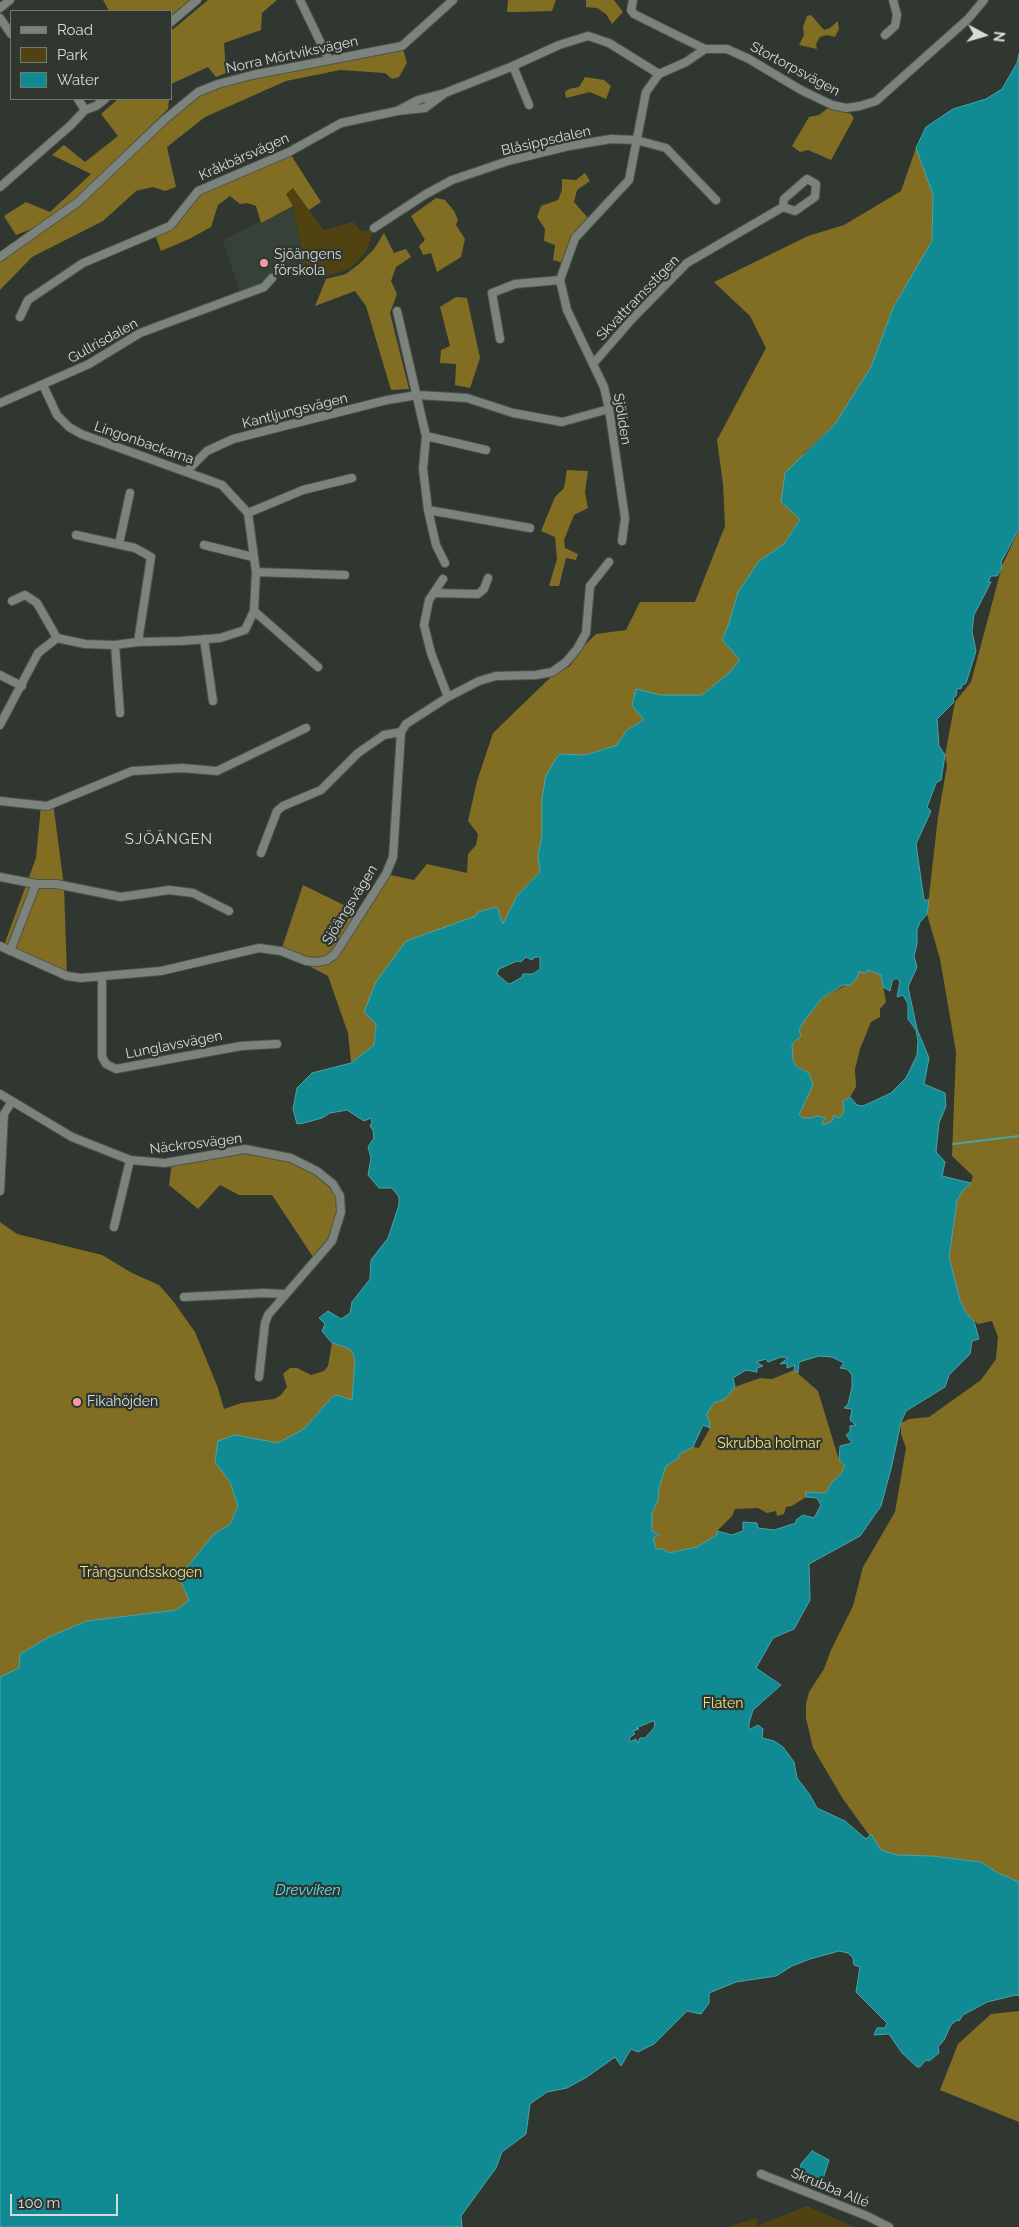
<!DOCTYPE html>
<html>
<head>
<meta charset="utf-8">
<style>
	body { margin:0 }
	#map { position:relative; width:1019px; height:2227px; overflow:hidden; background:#303731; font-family:Raleway,sans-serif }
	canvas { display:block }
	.legend { position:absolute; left:10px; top:10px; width:162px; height:90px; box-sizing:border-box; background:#303731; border:1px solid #737973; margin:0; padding:6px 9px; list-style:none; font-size:15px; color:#d7dbd7 }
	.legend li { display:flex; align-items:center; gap:10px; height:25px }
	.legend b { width:25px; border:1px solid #737973 }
	.north { position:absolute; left:959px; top:10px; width:50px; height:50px; -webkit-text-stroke:4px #303731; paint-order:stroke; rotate:96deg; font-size:14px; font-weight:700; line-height:20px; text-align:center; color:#d7dbd7 }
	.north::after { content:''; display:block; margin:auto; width:18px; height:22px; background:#d7dbd7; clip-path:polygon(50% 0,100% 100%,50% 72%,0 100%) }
	.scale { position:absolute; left:10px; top:2194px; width:108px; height:22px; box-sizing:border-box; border:2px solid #d7dbd7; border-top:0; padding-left:6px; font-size:15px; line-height:18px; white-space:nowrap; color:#d7dbd7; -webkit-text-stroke:4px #303731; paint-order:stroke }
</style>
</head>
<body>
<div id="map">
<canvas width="1019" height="2227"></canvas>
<ul class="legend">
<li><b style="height:6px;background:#7b837c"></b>Road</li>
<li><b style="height:14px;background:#504311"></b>Park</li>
<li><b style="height:14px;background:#118b93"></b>Water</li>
</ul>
<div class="north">N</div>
<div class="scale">100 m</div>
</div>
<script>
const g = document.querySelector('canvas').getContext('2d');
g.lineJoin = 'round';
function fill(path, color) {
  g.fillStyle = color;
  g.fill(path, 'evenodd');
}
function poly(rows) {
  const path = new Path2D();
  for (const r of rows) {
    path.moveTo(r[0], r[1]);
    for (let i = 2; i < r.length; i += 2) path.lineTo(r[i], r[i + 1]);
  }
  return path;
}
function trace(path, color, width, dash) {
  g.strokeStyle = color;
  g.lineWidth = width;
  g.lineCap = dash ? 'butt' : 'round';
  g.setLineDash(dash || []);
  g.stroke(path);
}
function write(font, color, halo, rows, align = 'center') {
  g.font = font + ' Raleway,sans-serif';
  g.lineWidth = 4.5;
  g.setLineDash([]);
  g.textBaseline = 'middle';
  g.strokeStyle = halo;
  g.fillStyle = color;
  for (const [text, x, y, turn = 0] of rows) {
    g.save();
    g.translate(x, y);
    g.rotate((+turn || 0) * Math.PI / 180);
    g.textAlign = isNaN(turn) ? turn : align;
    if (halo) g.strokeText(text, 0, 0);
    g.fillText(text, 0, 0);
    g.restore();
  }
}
fill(poly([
	[293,206,302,251,294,276,272,278,241,296,223,240]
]), '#364237');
fill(poly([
	[293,188,323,230,353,222,362,232,374,228,368,248,360,259,349,269,326,276,294,276,302,251,293,206,286,193],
	[807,2206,854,2227,726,2227,757,2218,757,2226]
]), '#504311');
fill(poly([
	[103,0,192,0,171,18,171,11,109,11],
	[208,0,277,0,262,13,261,30,224,43,226,73,216,77,208,67,171,84,171,31],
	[508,0,556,0,552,11,520,12,507,12],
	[586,0,614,0,623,12,612,24,606,14,597,8,586,7],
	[811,15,824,30,830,28,838,21,838,23,839,29,835,37,827,35,820,37,816,44,817,49,799,45,804,35,803,27,807,16],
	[402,46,407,63,399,77,392,79,385,73,340,70,286,81,205,117,167,147,176,187,165,191,153,187,136,191,103,221,32,257,0,290,0,257,78,202,182,104,218,84],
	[585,77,604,80,611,86,606,99,590,92,566,98,565,92,569,89,579,87],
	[118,99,169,99,168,109,75,200,42,225,16,235,4,216,26,202,50,212,91,174,52,155,64,145,85,162,118,136,101,114],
	[828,108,851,114,854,118,831,160,808,150,800,152,792,146,809,117,819,115],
	[916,148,933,195,932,241,893,308,871,367,835,424,803,454,800,518,784,544,759,561,722,640,740,660,729,673,702,695,661,695,636,690,644,720,627,730,617,745,586,755,558,754,542,798,542,836,538,856,540,872,517,896,503,925,497,907,478,912,476,916,373,989,376,1024,374,1045,351,1063,348,1033,328,976,281,951,303,885,360,913,386,874,414,880,427,864,467,873,468,854,476,845,478,834,468,821,477,781,493,733,553,675,570,666,580,650,596,634,626,630,640,602,695,602,725,526,723,484,717,440,766,348,750,316,714,282,808,236,844,225,901,191],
	[289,152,321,202,309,210,293,188,286,194,293,206,261,223,256,206,247,203,240,204,230,196,218,205,211,227,189,239,161,251,154,232,170,226,198,191],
	[585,173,590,181,577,190,574,202,588,218,571,236,563,263,553,260,555,245,544,241,545,229,537,217,541,206,558,200,562,190,562,179,576,180],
	[436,198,445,200,454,211,458,220,456,225,465,239,461,257,437,272,431,253,423,255,419,246,425,240,411,216],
	[384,233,394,253,406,249,411,257,396,267,391,281,397,294,390,313,409,389,391,390,366,306,355,291,315,306,326,279,346,274,359,264,374,249],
	[456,297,467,298,480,358,470,388,455,385,456,364,440,363,441,350,450,346,440,307],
	[567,470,588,471,585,493,588,508,574,515,564,540,565,548,578,554,576,560,566,558,559,586,549,586,557,559,555,537,541,531,555,497,564,488],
	[1019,530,1019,1882,998,1873,981,1862,932,1856,897,1855,880,1850,843,1799,813,1748,806,1718,806,1704,809,1692,824,1669,831,1650,853,1606,863,1567,895,1512,906,1448,901,1434,901,1423,909,1419,929,1417,981,1380,996,1359,998,1337,992,1321,978,1324,966,1313,960,1300,949,1257,957,1201,963,1190,971,1183,973,1176,952,1156,956,1052,940,959,927,914,938,817,947,766,945,755,955,702,971,682,1001,570,997,576],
	[53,803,64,886,67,976,3,948,36,858,41,805],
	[868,970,881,975,886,1002,880,1009,880,1017,871,1022,860,1049,855,1069,856,1087,850,1097,843,1101,844,1112,839,1118,834,1116,832,1121,823,1125,822,1124,825,1118,803,1118,799,1115,806,1100,809,1073,797,1067,793,1061,792,1044,801,1036,799,1030,804,1021,823,997,850,983,859,971],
	[236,1149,270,1153,317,1171,340,1196,332,1241,315,1260,272,1195,239,1195,220,1185,198,1209,169,1185,172,1162],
	[0,1222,17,1234,102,1255,132,1273,159,1285,173,1301,195,1332,218,1388,224,1409,241,1403,274,1399,281,1395,287,1387,283,1374,290,1368,297,1368,311,1375,324,1371,328,1366,332,1343,348,1348,353,1353,355,1361,352,1401,337,1395,332,1397,304,1429,278,1443,262,1442,215,1462,230,1482,238,1507,230,1524,214,1534,179,1577,189,1600,177,1611,87,1621,50,1637,20,1654,19,1668,0,1677],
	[794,1370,818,1391,839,1460,845,1466,841,1474,832,1482,826,1493,807,1492,806,1497,792,1506,786,1507,784,1514,777,1516,776,1511,767,1513,758,1508,735,1509,732,1516,717,1531,717,1535,697,1547,669,1553,655,1549,652,1531,652,1513,658,1500,659,1488,666,1466,679,1458,679,1454,693,1447,699,1448,710,1428,709,1420,705,1415,708,1409,714,1403,725,1399,735,1387,760,1378,772,1379],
	[1019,2011,1019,2122,940,2090,958,2044,991,2014]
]), '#826e23');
const water = poly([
	[1019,54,1019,529,1001,562,1002,568,997,576,991,576,988,582,991,582,974,615,972,631,976,651,966,683,961,686,962,688,957,689,956,696,953,698,954,702,937,719,939,746,945,755,941,780,936,783,927,807,931,811,916,844,924,900,929,900,927,914,920,922,917,930,917,944,914,956,917,967,908,987,917,1029,929,1058,924,1084,945,1093,946,1106,939,1123,936,1152,945,1162,942,1176,971,1183,963,1190,957,1201,949,1257,960,1300,966,1313,974,1321,979,1339,972,1341,970,1354,949,1375,945,1387,906,1411,901,1422,892,1465,881,1506,860,1536,809,1564,810,1600,794,1629,773,1638,756,1668,781,1685,753,1710,749,1723,749,1730,758,1725,763,1729,762,1738,774,1741,783,1747,794,1762,797,1778,810,1795,817,1808,845,1821,866,1839,871,1834,881,1850,897,1855,932,1856,981,1862,998,1873,1019,1882,1019,1996,1016,1995,987,2002,963,2015,959,2021,957,2020,951,2025,944,2040,938,2047,939,2053,929,2061,926,2060,920,2067,917,2067,902,2053,889,2034,874,2035,877,2028,885,2028,887,2023,856,1992,860,1967,854,1965,853,1958,848,1953,839,1951,810,1959,792,1966,776,1976,736,1982,709,1993,709,2003,701,2014,687,2011,654,2044,638,2052,631,2049,621,2066,615,2057,587,2077,567,2088,547,2092,530,2104,526,2134,502,2152,496,2168,461,2216,462,2227,0,2227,0,1677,19,1668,20,1654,49,1637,87,1621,177,1610,189,1600,179,1577,214,1534,230,1524,238,1507,230,1482,215,1462,218,1441,235,1435,278,1443,304,1429,332,1397,337,1395,352,1400,355,1361,353,1353,348,1348,332,1343,322,1331,325,1324,319,1318,328,1311,341,1319,350,1313,352,1302,370,1279,371,1260,388,1238,399,1205,399,1197,392,1188,379,1188,368,1175,371,1158,368,1147,374,1138,373,1130,370,1126,372,1122,371,1118,364,1121,347,1110,330,1113,322,1118,304,1123,297,1124,293,1109,297,1088,312,1073,351,1063,374,1045,376,1024,364,1012,376,982,406,941,476,916,478,912,497,907,503,924,517,896,540,872,538,856,542,836,542,798,546,775,559,754,586,755,617,745,627,730,644,720,632,706,636,689,661,695,702,695,729,673,740,660,722,640,729,623,738,592,759,561,784,544,800,519,781,502,785,473,835,424,871,367,893,308,932,241,933,195,916,148,926,127,953,109,986,99,1002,89,1017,63,1019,54],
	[526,957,532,960,535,957,540,957,540,969,533,974,523,974,522,977,510,984,507,983,497,974,499,969,517,961,521,962,526,957],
	[868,970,881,975,883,987,890,991,892,981,896,978,900,981,897,997,903,995,908,1004,908,1019,916,1030,918,1041,917,1055,906,1078,891,1093,863,1106,857,1105,850,1097,843,1101,844,1112,839,1118,834,1115,832,1121,823,1125,822,1124,825,1118,818,1116,811,1118,803,1118,799,1115,813,1085,809,1073,797,1067,793,1061,792,1044,801,1036,799,1030,804,1021,823,997,843,985,850,985,857,978,859,971,865,974,868,970],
	[819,1356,832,1357,844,1363,840,1368,847,1369,852,1375,852,1387,848,1404,844,1408,852,1409,850,1420,856,1425,850,1426,850,1432,846,1435,852,1443,840,1446,839,1460,845,1466,841,1474,832,1482,826,1493,806,1492,806,1497,817,1498,821,1505,814,1518,803,1515,796,1520,796,1523,774,1530,758,1528,757,1523,743,1522,743,1531,732,1535,717,1531,717,1535,697,1547,669,1553,663,1549,656,1549,653,1538,659,1535,652,1531,652,1513,658,1500,659,1488,666,1466,679,1458,679,1454,693,1447,703,1425,710,1428,709,1420,706,1415,714,1403,725,1399,735,1387,733,1378,746,1370,757,1372,757,1368,763,1366,756,1362,766,1359,768,1362,781,1357,788,1358,780,1364,787,1363,787,1368,795,1365,794,1370,798,1373,799,1362,819,1356],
	[653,1721,655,1722,654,1728,645,1738,640,1738,638,1743,636,1739,629,1742,630,1737,635,1734,633,1731,639,1729,636,1728,653,1721],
	[812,2151,829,2160,821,2185,805,2180,800,2169,801,2164,812,2151]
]);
fill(water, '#118b93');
trace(water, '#4ca3a7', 1);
trace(poly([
	[953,1144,1019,1136]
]), '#4ca3a7', 2);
const minor = poly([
	[300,0,329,60],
	[633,0,631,10,634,14,674,34,705,49,727,49,749,59,801,90,832,105,846,108,860,106,876,101,968,19,984,0],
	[0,8,10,0],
	[0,18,11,34],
	[171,22,197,0],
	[885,35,895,26,897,15,893,0],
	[513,66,559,45,588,36,609,43,659,74],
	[78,99,85,110],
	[397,111,418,100,445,93,513,66,529,105],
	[0,187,71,125,85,110,96,106,105,99],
	[374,228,426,194,452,180,508,161,569,146,611,139,636,140,666,148,716,200],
	[0,257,78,202,163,121,198,92,218,84,252,75,402,46,453,0],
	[397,311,426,436,423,469,428,510,436,545,445,563],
	[20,317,28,300,83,263,170,226,198,191,289,152,341,123,397,111,425,108,445,93],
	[500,339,492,293,515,284,560,280],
	[593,364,632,319,687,263,783,207,795,211,815,197,816,184,807,179,784,199,783,207],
	[43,385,57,415,69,427,81,434,222,485,248,513,256,572,254,611,245,630,220,638,181,641,138,642,115,645,85,644,57,638],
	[0,403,89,364,140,333,264,287,272,278],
	[426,436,486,450],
	[187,471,207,451,233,439,387,400,418,395,467,398,513,413,562,422,609,409],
	[428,510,530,528],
	[248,513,303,490,352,478],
	[76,535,135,548,151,557,138,642],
	[622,541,625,518,609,409,604,387,567,310,560,280,575,238,629,180,646,92,659,74,686,62,705,49],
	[119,544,130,493],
	[204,545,253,557],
	[256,572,345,575],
	[443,579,429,600,424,625,431,653,448,697],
	[434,593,478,594,484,589,488,578],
	[254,611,318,667],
	[204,639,213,701],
	[115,645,120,713],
	[0,675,22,686],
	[0,725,38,653,57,638,37,603,25,595,12,601],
	[0,801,47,806,132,771,182,768,217,771,306,728],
	[261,853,277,811,283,806,321,790,358,753,384,735,401,732],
	[0,877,36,884,56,884,121,897,169,890,193,893,229,911],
	[0,946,67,976,81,978,161,971,259,948,281,951,306,961,317,962,327,960,335,954,386,874,393,857,401,732,406,724,448,697,479,681,496,676,536,675,552,672,566,662,577,649,586,633,590,586,609,562],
	[10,951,36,884],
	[102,976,102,1057,106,1064,116,1069,241,1046,277,1044],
	[0,1094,72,1137,130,1160,165,1163,245,1149,291,1158,317,1171,333,1184,340,1196,341,1212,332,1241,268,1315,265,1323,259,1377],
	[0,1191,4,1114,12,1101],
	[114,1227,130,1160],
	[184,1297,263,1293,284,1294],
	[761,2174,867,2216,889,2227]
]);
trace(minor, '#4d534d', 10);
trace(minor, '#7b837c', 8);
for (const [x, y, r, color] of [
	[264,263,5,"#f49aa4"],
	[77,1402,5,"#f49aa4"]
]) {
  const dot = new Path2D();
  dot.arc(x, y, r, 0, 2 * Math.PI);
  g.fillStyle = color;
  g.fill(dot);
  trace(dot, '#303731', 2);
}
write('14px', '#d7dbd7', '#303731', [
	["Norra Mörtviksvägen",292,55,-12],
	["Stortorpsvägen",795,69,28],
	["Blåsippsdalen",546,141,-13],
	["Kråkbärsvägen",244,157,-24],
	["Skvattramsstigen",638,298,-46],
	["Gullrisdalen",103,341,-29],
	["Kantljungsvägen",295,411,-14],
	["Sjöliden",622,419,81],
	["Lingonbackarna",144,443,19],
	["Sjöängsvägen",350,905,-58],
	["Lunglavsvägen",174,1045,-11],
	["Näckrosvägen",196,1144,-7],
	["Skrubba Allé",830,2188,22]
]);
write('14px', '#d7dbd7', '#303731', [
	["Sjöängens",274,255],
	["förskola",274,271],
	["Fikahöjden",87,1402]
], 'left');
write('14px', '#fadf7f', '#303731', [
	["Skrubba holmar",769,1444],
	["Trångsundsskogen",141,1573],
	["Flaten",723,1704]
]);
g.letterSpacing = '1px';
write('15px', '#d7dbd7', '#303731', [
	["SJÖÄNGEN",169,839]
]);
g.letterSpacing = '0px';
write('italic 15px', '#59e5f0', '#303731', [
	["Drevviken",308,1890]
]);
</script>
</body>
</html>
